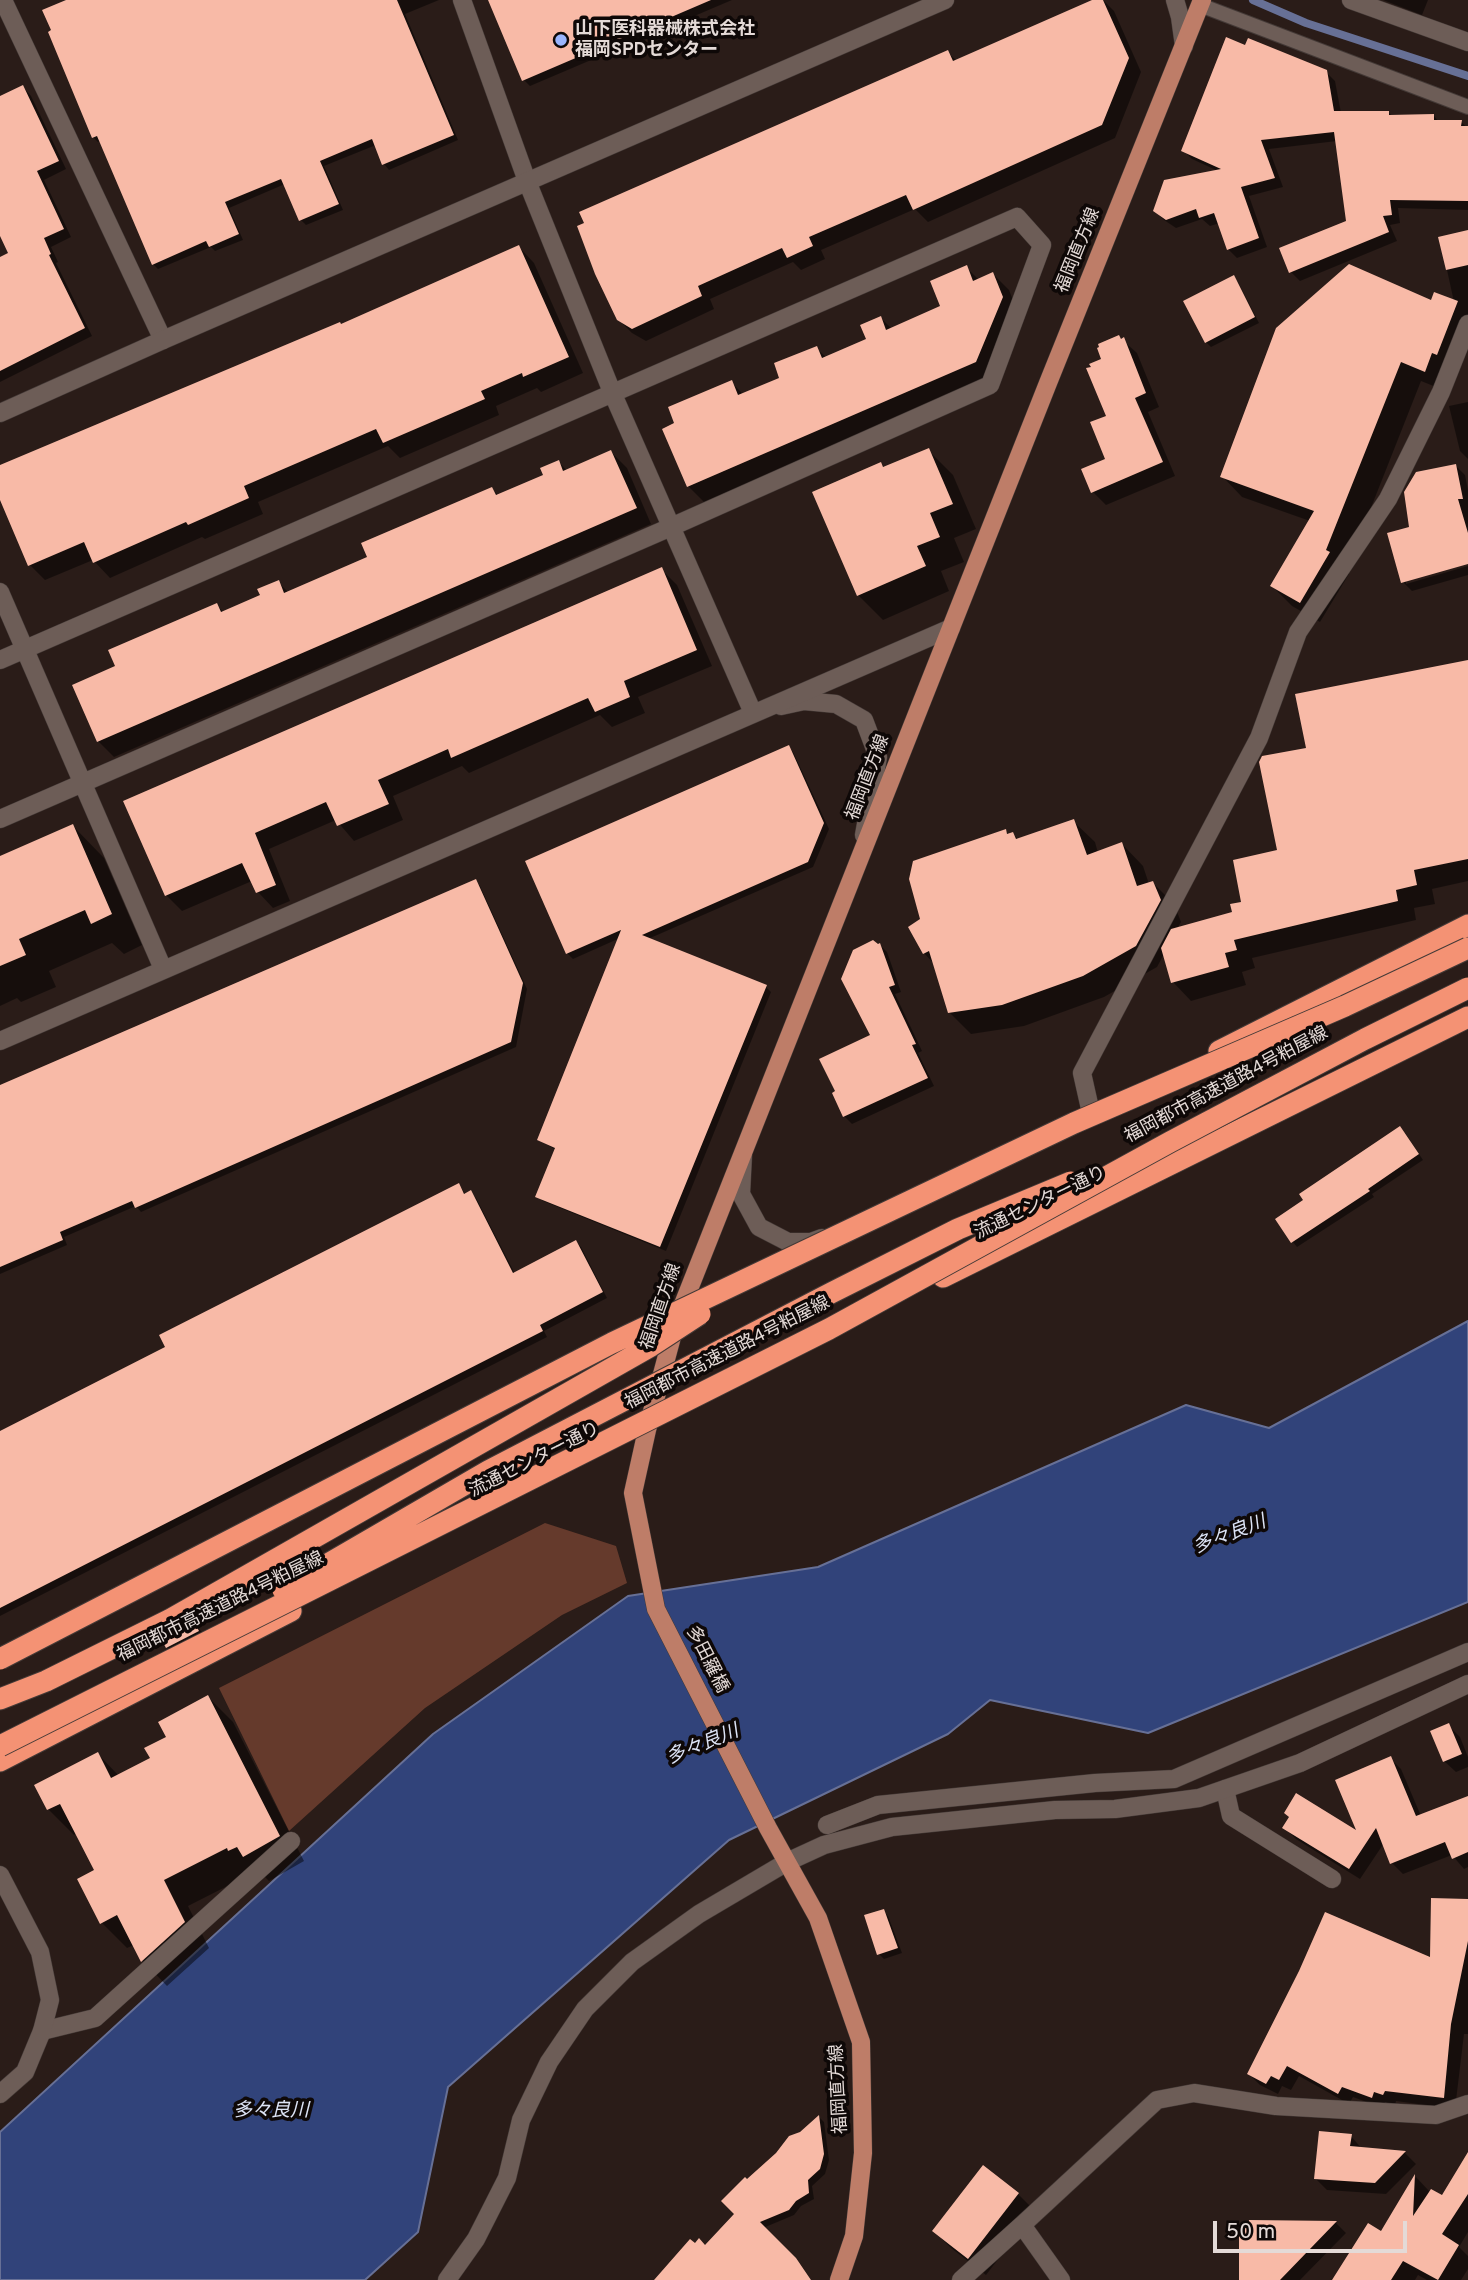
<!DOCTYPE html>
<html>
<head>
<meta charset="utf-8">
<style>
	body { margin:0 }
	#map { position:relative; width:1468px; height:2280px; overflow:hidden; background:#2a1c18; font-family:Overpass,sans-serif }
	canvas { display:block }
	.scale { position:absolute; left:1213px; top:2221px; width:194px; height:32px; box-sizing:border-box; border:4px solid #e4dad7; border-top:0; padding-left:9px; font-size:21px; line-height:24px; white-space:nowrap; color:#e4dad7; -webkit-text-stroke:5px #0e0807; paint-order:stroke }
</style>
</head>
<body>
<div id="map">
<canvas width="1468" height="2280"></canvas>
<div class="scale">50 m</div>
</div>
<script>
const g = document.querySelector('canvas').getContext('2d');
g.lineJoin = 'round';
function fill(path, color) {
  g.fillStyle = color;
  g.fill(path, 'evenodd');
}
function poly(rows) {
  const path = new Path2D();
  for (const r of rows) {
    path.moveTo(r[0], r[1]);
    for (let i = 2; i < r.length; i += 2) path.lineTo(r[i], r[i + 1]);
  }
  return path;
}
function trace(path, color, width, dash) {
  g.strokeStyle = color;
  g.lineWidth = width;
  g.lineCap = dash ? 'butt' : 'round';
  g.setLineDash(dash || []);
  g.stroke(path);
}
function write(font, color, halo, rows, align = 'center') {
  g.font = font + ' Overpass,"Noto Sans JP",sans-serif';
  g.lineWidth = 7;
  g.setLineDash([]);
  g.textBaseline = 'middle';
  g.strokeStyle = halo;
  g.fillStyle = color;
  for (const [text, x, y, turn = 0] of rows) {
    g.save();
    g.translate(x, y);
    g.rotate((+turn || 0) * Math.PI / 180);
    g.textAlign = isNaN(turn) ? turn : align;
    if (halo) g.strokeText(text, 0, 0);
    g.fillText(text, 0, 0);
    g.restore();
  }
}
fill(poly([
	[545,1523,616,1546,627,1583,562,1615,425,1708,289,1831,219,1688]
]), '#653a2c');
const water = poly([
	[1468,1321,1468,1602,1148,1733,990,1700,948,1734,729,1840,448,2087,418,2232,365,2280,0,2280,0,2132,433,1734,628,1596,818,1567,1186,1405,1269,1428,1468,1321]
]);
fill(water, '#31437a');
trace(water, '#677096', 2);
fill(poly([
	[71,0,439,0,405,14,458,140,389,170,384,164,376,145,324,166,343,210,306,225,301,220,285,184,229,208,243,240,215,251,211,247,158,269,153,264,101,141,98,142,93,137],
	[490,0,732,0,530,86,524,80],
	[1096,0,1103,0,1114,11,1141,72,1115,138,928,222,915,209,821,250,825,259,801,270,793,262,710,299,714,309,646,341,632,333,618,319,947,52,957,61],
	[1383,0,1431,0,1428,0,1422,15],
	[1246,48,1326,72,1335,81,1341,113,1389,113,1393,117,1434,116,1439,122,1461,122,1468,128,1468,210,1398,208,1400,223,1390,225,1397,241,1300,281,1291,272,1348,222,1337,141,1269,149,1283,187,1249,196,1267,247,1237,258,1228,249,1220,223,1210,226,1202,219,1176,228,1164,220,1155,211,1218,171,1192,159,1183,150],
	[23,87,31,96,66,169,44,180,71,237,51,247,58,262,56,263,92,336,0,382,0,259,11,254,0,232,0,98],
	[1468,235,1468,346,1446,391,1421,381,1346,571,1349,574,1320,622,1292,606,1272,586,1310,521,1242,497,1222,476,1432,302,1454,302,1440,238],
	[519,247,534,263,583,373,541,392,537,388,496,406,499,415,400,458,388,446,258,502,263,514,205,539,202,537,110,578,93,560,45,580,30,565,0,496,0,467,341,326],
	[966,267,979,280,993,274,1009,290,1018,313,992,378,704,502,688,486,677,424,731,382,744,395,781,379,816,348,827,358,868,340,881,318,892,329,943,307],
	[1233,277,1238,282,1259,323,1211,347,1206,342],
	[1119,337,1137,353,1159,407,1148,412,1175,476,1106,505,1093,492,1108,460,1108,416,1104,360],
	[1468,402,1468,459,1460,451,1449,406],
	[928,450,953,475,976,529,954,538,964,562,941,571,949,591,883,620,858,595,881,464,885,468],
	[611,452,627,468,651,524,114,757,98,741,117,667,216,605,225,613,262,596,278,582,289,593,369,558,492,489,499,496,545,476,559,462,567,471],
	[1456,466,1465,475,1468,490,1468,562,1406,580,1406,584,1468,566,1468,575,1412,591,1403,582,1411,528],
	[661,569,677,585,712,666,638,697,645,713,612,727,600,715,469,773,462,766,393,796,403,820,354,841,336,820,269,849,290,901,273,908,258,892,252,881,182,911,166,895,125,802],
	[1468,662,1468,881,1432,889,1435,904,1414,908,1416,920,1252,958,1255,968,1242,972,1246,985,1191,1001,1173,982,1164,954,1157,967,1104,997,1024,1026,971,1034,949,1012,935,965,924,953,922,920,1005,831,1009,835,1013,834,1019,840,1073,821,1095,842,1098,853,1122,844,1143,866,1149,884,1153,883,1174,904,1181,922,1177,929,1234,913,1279,851,1308,749],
	[788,747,793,752,829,829,813,867,648,939,766,987,771,992,666,1251,543,1201,538,1196,556,1150,539,1140,620,938,573,959,567,953,527,862],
	[73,826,104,858,142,945,124,954,112,943,49,971,56,987,21,1002,17,998,0,1006,0,858],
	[475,881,480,886,527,989,516,1047,141,1212,136,1206,64,1237,67,1245,0,1274,0,1087],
	[880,945,887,952,901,992,895,994,922,1051,918,1053,934,1086,852,1124,844,1116,872,1036],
	[1405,1133,1423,1160,1372,1194,1374,1197,1297,1247,1292,1241],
	[459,1185,466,1195,471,1193,476,1198,515,1274,576,1242,581,1247,607,1298,544,1331,547,1337,0,1616,0,1433,168,1347],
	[193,1623,205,1635,179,1658,167,1647],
	[208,1697,233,1722,304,1861,269,1881,261,1873,253,1873,188,1906,209,1948,167,1986,142,1960,134,1945,127,1948,102,1923,96,1871,77,1833,74,1835,48,1809,98,1754,119,1776,152,1759,168,1737],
	[1448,1725,1460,1737,1468,1757,1468,1767,1456,1772,1444,1761],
	[1390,1758,1401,1769,1421,1816,1468,1798,1468,1867,1464,1869,1452,1855,1403,1874,1392,1863,1384,1843,1360,1879,1296,1839,1285,1828,1360,1835],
	[1468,1900,1468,2034,1464,2034,1455,2109,1396,2101,1395,2105,1385,2102,1383,2108,1353,2097,1349,2104,1299,2076,1291,2090,1282,2086,1278,2094,1260,2085,1249,2074,1432,1959],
	[883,1911,888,1916,902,1953,884,1959,879,1954],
	[819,2117,824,2122,829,2160,825,2174,812,2186,814,2199,801,2206,794,2215,763,2228,801,2265,811,2280,656,2280,705,2247,737,2214,747,2181],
	[1351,2136,1362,2149,1405,2153,1416,2164,1386,2194,1327,2190,1316,2179],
	[1468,2156,1468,2232,1459,2247,1468,2256,1468,2269,1461,2280,1427,2280,1418,2275,1415,2280,1334,2280,1381,2233,1416,2177,1429,2191,1429,2194,1442,2198],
	[1018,2194,1035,2211,986,2275,951,2248,934,2231],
	[1250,2222,1336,2223,1346,2233,1300,2280,1240,2280]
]), '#0007');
trace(poly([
	[1253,0,1306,23,1468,76]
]), '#677096', 8);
fill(poly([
	[66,0,397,0,454,135,382,165,372,139,320,161,339,204,299,221,281,179,225,202,239,234,209,247,206,241,152,265,97,136,92,138,48,32,51,30,42,10],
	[488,0,711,0,522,81],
	[1092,0,1103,0,1129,58,1102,125,913,210,906,195,809,237,813,246,787,258,782,248,698,286,702,296,632,329,617,320,595,274,577,226,584,223,579,212,948,50,953,61],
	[1226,37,1245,45,1248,38,1327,70,1334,111,1389,111,1389,115,1434,114,1434,120,1462,120,1461,126,1468,126,1468,201,1390,200,1392,215,1383,216,1389,232,1289,273,1279,248,1346,221,1334,132,1261,140,1275,178,1241,187,1259,238,1227,250,1214,213,1199,218,1196,209,1166,220,1153,211,1164,180,1221,169,1181,151],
	[23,85,59,161,37,171,64,229,44,238,51,254,49,255,85,328,0,371,0,257,8,253,0,236,0,96],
	[1468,230,1468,265,1446,270,1438,237],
	[519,245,569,357,523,377,522,373,481,391,485,399,383,443,376,429,244,486,249,498,188,525,186,522,93,563,84,542,28,566,0,500,0,465,340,322,341,324],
	[1349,264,1431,300,1434,292,1458,301,1437,355,1432,353,1425,372,1401,362,1326,550,1330,552,1300,603,1270,586,1314,511,1220,477,1276,328],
	[967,265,973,281,993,272,1003,297,976,362,687,487,662,429,674,423,668,407,732,380,738,395,779,378,774,363,817,346,822,358,866,339,860,325,881,316,886,330,940,306,930,281],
	[1234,275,1255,317,1205,343,1183,301],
	[1119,335,1121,339,1124,337,1146,393,1135,398,1163,462,1091,493,1081,469,1105,459,1090,422,1106,416,1086,368,1091,367,1089,364,1101,359,1097,348,1099,347,1098,344],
	[929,448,953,504,930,513,940,537,917,546,926,566,857,596,812,492,881,462,883,467],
	[611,450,637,508,97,742,72,685,115,666,108,650,217,603,221,612,260,595,257,589,279,580,284,593,367,557,361,543,492,487,496,495,543,475,540,468,559,460,563,471],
	[1456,464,1463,499,1458,499,1468,533,1468,564,1401,583,1387,533,1409,527,1404,492,1416,472],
	[662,567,697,650,624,681,630,697,595,712,588,698,451,758,448,749,378,780,389,804,337,826,326,802,255,833,276,885,256,893,242,863,165,896,123,801],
	[1468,660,1468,859,1414,870,1417,885,1396,890,1398,901,1234,940,1237,950,1225,953,1229,967,1171,983,1161,948,1171,929,1232,912,1230,904,1241,902,1233,860,1277,850,1259,762,1262,756,1306,748,1295,694],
	[789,745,824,823,808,862,642,935,767,985,660,1247,535,1197,555,1148,537,1140,621,930,566,954,525,861],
	[1074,819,1087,855,1122,842,1137,886,1153,881,1161,900,1136,946,1083,976,1002,1005,948,1013,929,951,923,954,908,927,920,919,909,879,913,861,1006,829,1007,834,1013,832,1016,839],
	[73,824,112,914,91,924,85,910,19,939,26,955,0,966,0,856],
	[476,879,523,983,511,1042,135,1208,132,1201,60,1232,63,1240,0,1267,0,1085],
	[873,940,878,944,880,943,895,985,889,987,916,1044,912,1045,928,1078,843,1117,832,1093,835,1091,819,1059,870,1035,841,979,853,950],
	[1400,1126,1419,1154,1368,1189,1370,1191,1291,1243,1275,1219,1303,1200,1299,1194],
	[459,1183,464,1194,471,1190,513,1273,576,1240,603,1292,540,1325,543,1331,0,1608,0,1431,165,1347,159,1335],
	[194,1621,199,1631,166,1648,161,1639],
	[208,1695,280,1836,243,1857,237,1847,228,1851,227,1848,164,1880,185,1922,141,1962,117,1915,100,1924,77,1879,94,1870,60,1804,47,1810,34,1785,98,1752,111,1778,150,1758,144,1748,166,1737,158,1722],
	[1449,1723,1462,1754,1443,1762,1430,1731],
	[1391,1756,1416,1816,1468,1796,1468,1852,1452,1859,1445,1842,1390,1864,1376,1828,1349,1869,1282,1828,1289,1817,1284,1813,1296,1793,1356,1830,1335,1780],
	[1431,1898,1468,1899,1468,1941,1451,2024,1444,2098,1385,2091,1383,2095,1374,2092,1372,2098,1342,2087,1338,2094,1287,2066,1279,2080,1271,2076,1266,2084,1247,2074,1299,1971,1325,1912,1430,1957],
	[884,1909,898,1948,877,1955,864,1915],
	[819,2115,824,2154,820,2169,808,2180,809,2193,796,2201,789,2210,760,2222,796,2258,811,2280,654,2280,690,2239,695,2243,699,2238,705,2245,734,2214,721,2201,745,2177,747,2179,776,2153,789,2136,800,2132],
	[1319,2131,1352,2134,1350,2146,1406,2151,1375,2183,1314,2179],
	[1468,2152,1468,2194,1442,2234,1459,2245,1438,2280,1403,2261,1391,2280,1332,2280,1368,2223,1381,2231,1415,2174,1413,2216,1431,2189,1442,2195],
	[983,2165,1019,2193,968,2259,932,2231],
	[1249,2220,1337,2221,1280,2280,1239,2280,1239,2228,1248,2228]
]), '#f8baa7');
const lane = poly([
	[1200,5,1468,107]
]);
const street = poly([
	[3,0,163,340],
	[462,0,527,181],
	[1175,0,1180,17,1184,46],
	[1351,0,1468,42],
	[781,706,804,701,836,704,864,720,878,757,864,835],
	[1091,1113,1082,1073,1259,738,1298,632,1388,499,1441,392,1468,324],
	[743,1155,741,1194,759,1227,788,1242,811,1242,822,1238],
	[1225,1789,1231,1816,1332,1879],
	[827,1825,878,1805,1095,1783,1174,1779,1468,1652],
	[42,2031,95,2018,291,1841],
	[961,2280,1022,2225],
	[1061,2280,1022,2225,1157,2100,1194,2093,1276,2106,1436,2115,1468,2104]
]);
const secondary = poly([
	[527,181,612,392,753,713],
	[0,413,163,340,945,0],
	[0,592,163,969],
	[0,660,1017,217,1042,245,990,385,671,527,0,819],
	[0,1041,951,628],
	[0,1875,40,1952,50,2000,42,2031,25,2072,0,2094],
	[447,2280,476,2239,507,2178,521,2120,549,2062,585,2009,632,1962,699,1914,787,1862,824,1845,892,1827,1055,1810,1115,1809,1199,1798,1300,1763,1468,1684]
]);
const primary = poly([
	[839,2280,854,2236,863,2153,861,2042,818,1918,768,1828,656,1609,633,1493,647,1430,676,1322,1048,383,1202,0]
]);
const highway = poly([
	[1219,1051,1468,925],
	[943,1277,1468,1017],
	[0,1699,46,1681,171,1619],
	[0,1761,291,1611]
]);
trace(lane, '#443a37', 16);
trace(street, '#443a37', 19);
trace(secondary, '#443a37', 19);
trace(primary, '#443a37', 19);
trace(highway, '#443a37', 23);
trace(lane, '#6d5d57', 14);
trace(street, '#6d5d57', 18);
trace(secondary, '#6d5d57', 18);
trace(primary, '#be7d68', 18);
trace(highway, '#f49274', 21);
const highwayBridge = poly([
	[283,1590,488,1471,831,1293,958,1229,1071,1182],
	[171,1619,651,1346,700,1314],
	[0,1659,612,1343,1074,1123,1345,1006,1468,948],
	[0,1746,829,1329,1170,1142,1365,1039,1468,988]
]);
trace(highwayBridge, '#443a37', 23, []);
trace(highwayBridge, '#f49274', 21);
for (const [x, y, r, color] of [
	[561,40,7,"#9ab5fd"]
]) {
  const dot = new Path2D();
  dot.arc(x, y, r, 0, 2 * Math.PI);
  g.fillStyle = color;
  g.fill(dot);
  trace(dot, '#0e0807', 2.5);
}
write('bold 18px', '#e4dad7', '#0e0807', [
	["山下医科器械株式会社",575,30],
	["福岡SPDセンター",575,51]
], 'left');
write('18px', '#e4dad7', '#0e0807', [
	["福岡直方線",1079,251,-68],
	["福岡直方線",869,778,-69],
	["福岡都市高速道路4号粕屋線",1227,1086,-28],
	["流通センター通り",1041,1204,-26],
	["福岡直方線",662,1307,-71],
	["福岡都市高速道路4号粕屋線",728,1354,-27],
	["流通センター通り",535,1461,-27],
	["福岡都市高速道路4号粕屋線",221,1608,-26],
	["多田羅橋",706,1660,63],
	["福岡直方線",840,2089,-93]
]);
write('italic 19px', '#dde4f6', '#0e0807', [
	["多々良川",1230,1536,-21],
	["多々良川",703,1746,-22],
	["多々良川",271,2112]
]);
</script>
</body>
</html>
